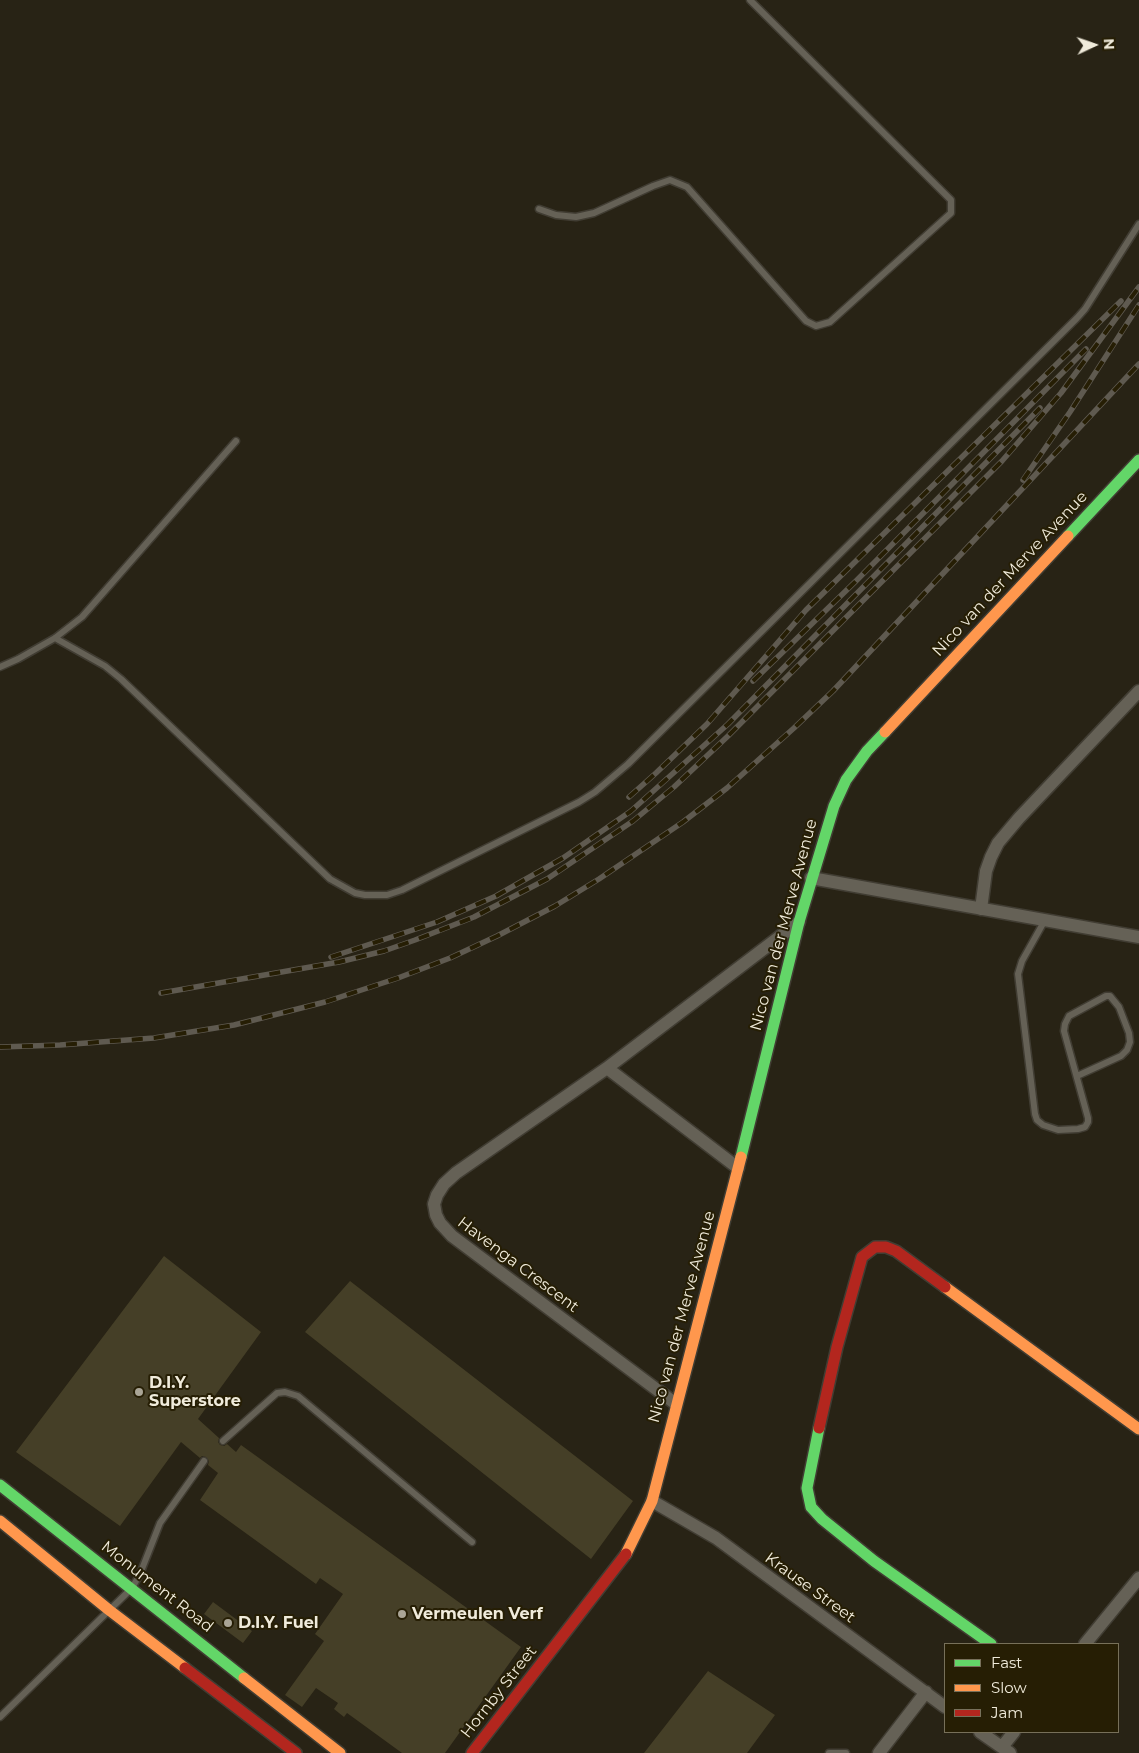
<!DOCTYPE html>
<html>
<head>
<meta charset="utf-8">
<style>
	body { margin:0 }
	#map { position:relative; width:1139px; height:1753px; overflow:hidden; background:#282315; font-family:Montserrat,sans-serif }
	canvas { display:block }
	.legend { position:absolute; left:944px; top:1643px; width:175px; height:90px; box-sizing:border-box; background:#261e04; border:1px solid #77705a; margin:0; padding:6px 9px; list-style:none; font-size:15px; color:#f0ebdb }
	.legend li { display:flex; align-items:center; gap:10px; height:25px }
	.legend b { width:25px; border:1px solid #77705a }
	.north { position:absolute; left:1069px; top:20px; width:50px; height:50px; -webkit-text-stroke:4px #261e04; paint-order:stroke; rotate:87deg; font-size:14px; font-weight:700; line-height:20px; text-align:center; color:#f0ebdb }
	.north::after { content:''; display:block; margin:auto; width:18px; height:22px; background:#f0ebdb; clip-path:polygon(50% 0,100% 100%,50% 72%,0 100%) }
</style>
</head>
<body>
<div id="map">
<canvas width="1139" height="1753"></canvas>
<ul class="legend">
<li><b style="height:6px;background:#63d668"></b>Fast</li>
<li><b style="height:6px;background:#ff974d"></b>Slow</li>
<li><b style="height:6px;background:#b3261e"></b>Jam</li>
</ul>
<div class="north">N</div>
</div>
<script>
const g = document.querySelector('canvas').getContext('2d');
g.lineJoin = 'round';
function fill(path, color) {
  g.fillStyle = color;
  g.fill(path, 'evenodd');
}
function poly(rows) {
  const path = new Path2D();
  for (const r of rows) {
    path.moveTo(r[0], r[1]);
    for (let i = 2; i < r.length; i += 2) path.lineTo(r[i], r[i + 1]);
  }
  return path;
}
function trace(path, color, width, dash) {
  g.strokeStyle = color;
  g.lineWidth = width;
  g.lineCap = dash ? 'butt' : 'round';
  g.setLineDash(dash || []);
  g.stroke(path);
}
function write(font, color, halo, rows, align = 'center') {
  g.font = font + ' Montserrat,sans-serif';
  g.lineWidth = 4;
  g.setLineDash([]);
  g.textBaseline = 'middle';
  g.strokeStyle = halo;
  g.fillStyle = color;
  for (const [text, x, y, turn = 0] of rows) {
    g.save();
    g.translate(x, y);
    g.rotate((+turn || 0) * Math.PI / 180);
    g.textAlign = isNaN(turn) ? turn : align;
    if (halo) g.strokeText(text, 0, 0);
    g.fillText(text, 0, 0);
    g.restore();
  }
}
fill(poly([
	[164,1256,261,1332,198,1419,219,1438,218,1442,220,1445,224,1446,227,1444,236,1452,241,1445,521,1647,445,1753,402,1753,347,1713,344,1717,334,1709,338,1703,316,1688,302,1707,285,1695,324,1641,315,1634,343,1594,320,1578,316,1584,200,1500,218,1473,208,1465,209,1461,206,1457,202,1456,200,1458,181,1442,120,1526,16,1452],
	[350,1281,633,1501,591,1559,305,1332],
	[213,1602,252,1631,243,1643,204,1614],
	[708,1671,775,1715,747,1753,644,1753]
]), '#453f27');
const lane = poly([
	[539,209,556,215,576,217,594,213,653,186,670,180,687,187,806,321,816,326,830,322,951,213,951,200,750,0],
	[55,638,105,666,121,679,330,879,355,893,365,895,387,895,402,890,579,802,595,792,628,764,1077,318,1085,309,1139,224],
	[0,667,18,659,55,638,82,617,236,441],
	[1045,920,1022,961,1018,974,1035,1114,1037,1120,1043,1125,1058,1130,1078,1129,1085,1127,1088,1122,1088,1118,1064,1031,1065,1024,1069,1016,1106,996,1110,996,1119,1007,1129,1033,1130,1042,1127,1050,1121,1056,1077,1076],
	[223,1441,277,1393,285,1392,298,1396,472,1542],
	[0,1717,132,1588,140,1574,160,1523,204,1461],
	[829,1753,846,1753]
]);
const street = poly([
	[811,878,1139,937],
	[981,909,986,871,991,857,998,843,1019,818,1139,691],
	[607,1068,799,922],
	[676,1404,452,1236,440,1223,436,1215,434,1204,437,1195,444,1184,456,1173,607,1068,738,1168],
	[652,1501,716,1538,945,1707],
	[1085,1644,1139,1578],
	[980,1732,1010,1753],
	[1002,1747,1014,1732],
	[879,1753,926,1692]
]);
const fast = poly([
	[1068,536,1139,460],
	[741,1157,799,922,834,806,846,780,867,751,885,732],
	[819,1428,807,1488,811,1507,822,1519,874,1561,991,1644],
	[0,1485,244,1678]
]);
const slow = poly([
	[885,732,1068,536],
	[945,1287,1139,1429],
	[0,1521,109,1610,185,1668],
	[626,1554,652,1501,741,1157],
	[244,1678,340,1753]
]);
const jam = poly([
	[819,1428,837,1347,862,1257,875,1247,886,1247,896,1251,945,1287],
	[185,1668,296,1753],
	[472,1753,626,1554]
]);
trace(lane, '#413d33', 9);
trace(street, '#413d33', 15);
trace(fast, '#413d33', 14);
trace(slow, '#413d33', 14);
trace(jam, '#413d33', 14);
trace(lane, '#656156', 6);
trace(street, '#656156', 12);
trace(fast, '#63d668', 11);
trace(slow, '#ff974d', 11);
trace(jam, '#b3261e', 11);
const rail = poly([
	[1023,480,1070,412,1139,305],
	[753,681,856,581,1086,349],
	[629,797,656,773,707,724,806,610,1121,301],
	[331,957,437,922,496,896,563,858,631,811,728,724,1040,408],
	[161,993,339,962,384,951,415,940,474,917,547,879,633,821,674,787,728,736,1002,461,1061,393,1139,287],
	[0,1047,60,1045,154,1038,234,1025,325,1002,398,978,450,958,497,936,555,906,599,879,683,822,727,788,794,728,833,691,1139,364]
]);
trace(rail, '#5f5a50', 5.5);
trace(rail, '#261e04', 4, [11]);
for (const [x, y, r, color] of [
	[139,1392,5,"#aaa596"],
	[402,1614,5,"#aaa596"],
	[228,1623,5,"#aaa596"]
]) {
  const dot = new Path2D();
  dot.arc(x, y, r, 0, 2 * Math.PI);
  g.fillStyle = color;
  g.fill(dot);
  trace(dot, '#261e04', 2);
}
write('16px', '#f0ebdb', '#261e04', [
	["Nico van der Merve Avenue",1010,574,-47],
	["Nico van der Merve Avenue",784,925,-75],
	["Havenga Crescent",518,1265,37],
	["Nico van der Merve Avenue",682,1317,-75],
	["Monument Road",157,1587,38],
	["Krause Street",810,1588,36],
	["Hornby Street",499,1692,-52]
]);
write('bold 16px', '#f0ebdb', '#261e04', [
	["D.I.Y.",149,1383],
	["Superstore",149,1401],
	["Vermeulen Verf",412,1614],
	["D.I.Y. Fuel",238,1623]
], 'left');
</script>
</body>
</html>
